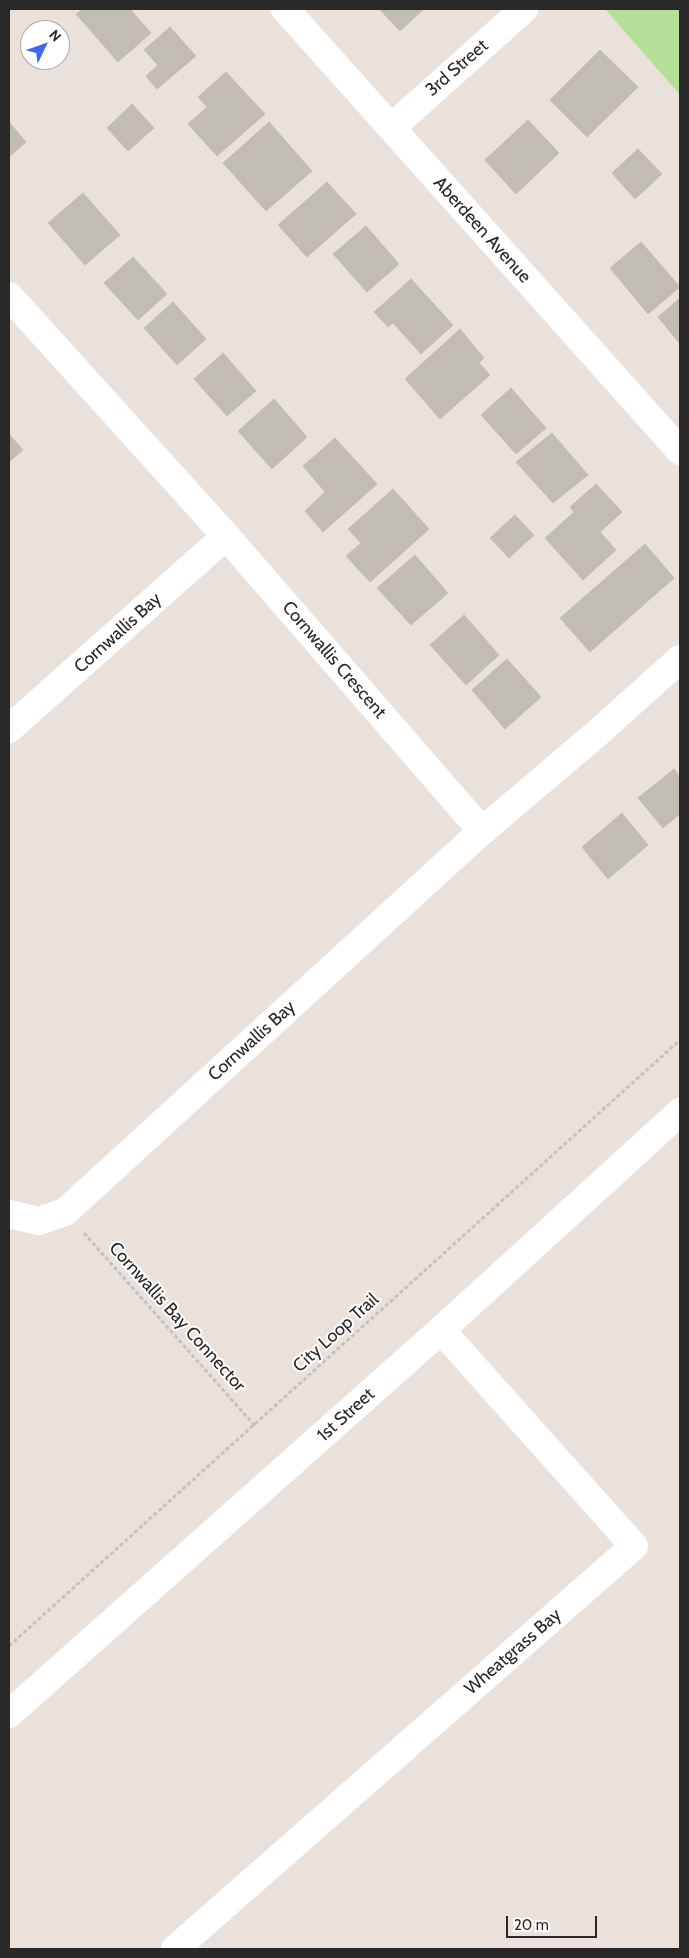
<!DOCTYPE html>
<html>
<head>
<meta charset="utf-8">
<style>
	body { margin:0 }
	#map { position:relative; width:689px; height:1958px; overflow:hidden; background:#eae2da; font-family:Cabin,sans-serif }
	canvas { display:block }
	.frame { position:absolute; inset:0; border:10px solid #282828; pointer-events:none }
	.north { position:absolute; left:20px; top:20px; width:50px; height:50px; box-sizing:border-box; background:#fff; border:1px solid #a9a9a9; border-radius:50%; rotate:48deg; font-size:14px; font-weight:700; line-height:20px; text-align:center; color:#282828 }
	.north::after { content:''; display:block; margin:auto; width:18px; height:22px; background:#3f67f2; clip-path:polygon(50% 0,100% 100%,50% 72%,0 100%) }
	.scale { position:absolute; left:506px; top:1916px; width:91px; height:22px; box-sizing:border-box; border:2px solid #282828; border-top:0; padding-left:6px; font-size:15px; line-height:18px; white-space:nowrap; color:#282828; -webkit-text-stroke:4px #fff; paint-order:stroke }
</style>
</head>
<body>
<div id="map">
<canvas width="689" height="1958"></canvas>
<div class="frame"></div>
<div class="north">N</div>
<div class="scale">20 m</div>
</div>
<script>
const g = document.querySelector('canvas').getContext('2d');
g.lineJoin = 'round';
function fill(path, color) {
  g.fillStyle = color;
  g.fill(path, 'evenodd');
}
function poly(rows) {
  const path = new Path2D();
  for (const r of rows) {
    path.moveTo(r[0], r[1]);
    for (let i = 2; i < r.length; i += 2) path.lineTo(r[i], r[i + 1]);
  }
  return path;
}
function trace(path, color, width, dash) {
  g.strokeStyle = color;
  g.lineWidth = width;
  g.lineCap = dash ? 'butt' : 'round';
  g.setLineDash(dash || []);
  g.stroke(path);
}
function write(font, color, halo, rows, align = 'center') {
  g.font = font + ' Cabin,sans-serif';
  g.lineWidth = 4;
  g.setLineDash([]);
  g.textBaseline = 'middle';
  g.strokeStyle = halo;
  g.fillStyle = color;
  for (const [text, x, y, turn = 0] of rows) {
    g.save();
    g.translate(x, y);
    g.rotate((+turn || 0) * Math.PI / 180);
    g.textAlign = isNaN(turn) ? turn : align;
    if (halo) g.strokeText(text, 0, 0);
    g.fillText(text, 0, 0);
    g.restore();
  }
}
fill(poly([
	[605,9,680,9,680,95]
]), '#b3df98');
const building = poly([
	[83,9,130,9,151,33,118,62,76,14,83,9],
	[379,9,424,9,400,31,379,9],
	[170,27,196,56,157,89,146,76,158,65,144,50,170,27],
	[600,50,638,87,587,137,550,100,600,50],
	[226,72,265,114,217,156,188,124,207,107,198,97,226,72],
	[132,104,154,128,128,151,107,128,132,104],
	[528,120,559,153,516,194,485,160,528,120],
	[9,122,26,142,9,157,9,122],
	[269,122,312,171,266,211,223,163,269,122],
	[638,149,662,174,635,199,612,173,638,149],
	[327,182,356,214,307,257,278,225,327,182],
	[83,193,120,235,85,265,48,223,83,193],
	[366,226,399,264,367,292,333,254,366,226],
	[641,242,680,287,648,314,610,268,641,242],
	[133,257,167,294,138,320,104,283,133,257],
	[411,279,453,325,421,354,393,323,388,327,374,312,411,279],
	[680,298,680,344,658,317,680,298],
	[173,302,206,339,177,365,144,328,173,302],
	[460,329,484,358,479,363,490,375,440,419,405,379,460,329],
	[223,353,256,391,227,416,194,379,223,353],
	[511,388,546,428,516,454,481,415,511,388],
	[274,399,307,437,272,469,238,431,274,399],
	[552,433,588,475,553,503,516,462,552,433],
	[9,434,23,450,9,462,9,434],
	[335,438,377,484,323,532,305,511,325,492,303,466,335,438],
	[596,484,622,512,600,532,616,550,583,580,545,538,574,512,570,507,596,484],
	[393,489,429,529,370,582,346,556,361,543,348,529,393,489],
	[515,515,534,535,509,558,490,538,515,515],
	[645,544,674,578,590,652,560,618,645,544],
	[415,555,448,593,411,625,377,588,415,555],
	[464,615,499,655,466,685,430,645,464,615],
	[507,659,541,697,505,729,472,690,507,659],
	[674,769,680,777,680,814,663,828,638,798,674,769],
	[622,813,648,845,608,879,582,847,622,813]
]);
fill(building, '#c2bcb7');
trace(building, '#c5beb4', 1);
trace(poly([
	[84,1233,255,1426],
	[9,1646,680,1040]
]), '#c3c3c3', 3, [4, 2.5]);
trace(poly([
	[285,9,680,451],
	[391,128,524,9],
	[9,296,226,536,482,831,594,736,680,659],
	[9,729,226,536],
	[9,1214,39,1221,65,1212,482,831],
	[9,1714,441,1330,680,1112],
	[175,1949,634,1546,441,1330]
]), '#fff', 28);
write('18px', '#282828', '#fff', [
	["3rd Street",457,68,-41],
	["Aberdeen Avenue",482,230,48],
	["Cornwallis Bay",118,633,-42],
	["Cornwallis Crescent",334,660,49],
	["Cornwallis Bay",252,1041,-42],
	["Cornwallis Bay Connector",177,1317,48],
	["City Loop Trail",336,1333,-42],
	["1st Street",346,1415,-42],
	["Wheatgrass Bay",513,1652,-41]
]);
</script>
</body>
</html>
